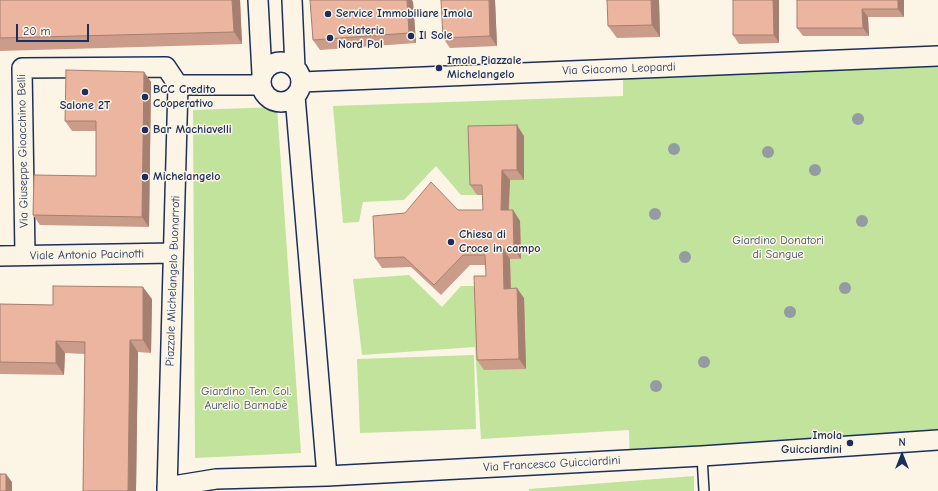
<!DOCTYPE html>
<html>
<head>
<meta charset="utf-8">
<style>
	body { margin:0 }
	#map { position:relative; width:938px; height:491px; overflow:hidden; background:#fcf5e5; font-family:"Comic Neue",sans-serif }
	canvas { display:block }
	.north { position:absolute; left:882px; top:435px; width:40px; height:40px; -webkit-text-stroke:3px #fcf5e5; paint-order:stroke; rotate:0deg; font-size:11px; font-weight:700; line-height:16px; text-align:center; color:#1b2f5e }
	.north::after { content:''; display:block; margin:auto; width:14px; height:18px; background:#1b2f5e; clip-path:polygon(50% 0,100% 100%,50% 72%,0 100%) }
	.scale { position:absolute; left:16px; top:24px; width:73px; height:18px; box-sizing:border-box; border:2px solid #1b2f5e; border-top:0; padding-left:5px; font-size:12px; line-height:14px; white-space:nowrap; color:#1b2f5e; -webkit-text-stroke:3px #fcf5e5; paint-order:stroke }
</style>
</head>
<body>
<div id="map">
<canvas width="938" height="491"></canvas>
<div class="north">N</div>
<div class="scale">20 m</div>
</div>
<script>
const g = document.querySelector('canvas').getContext('2d');
g.lineJoin = 'round';
function fill(path, color) {
  g.fillStyle = color;
  g.fill(path, 'evenodd');
}
function poly(rows) {
  const path = new Path2D();
  for (const r of rows) {
    if (r.length === 3) {
      path.moveTo(r[0] + r[2], r[1]);
      path.arc(r[0], r[1], r[2], 0, 2 * Math.PI);
      continue;
    }
    path.moveTo(r[0], r[1]);
    for (let i = 2; i < r.length; i += 2) path.lineTo(r[i], r[i + 1]);
  }
  return path;
}
function trace(path, color, width, dash) {
  g.strokeStyle = color;
  g.lineWidth = width;
  g.lineCap = dash ? 'butt' : 'round';
  g.setLineDash(dash || []);
  g.stroke(path);
}
function write(font, color, halo, rows, align = 'center') {
  g.font = font + ' "Comic Neue",sans-serif';
  g.lineWidth = 3;
  g.setLineDash([]);
  g.textBaseline = 'middle';
  g.strokeStyle = halo;
  g.fillStyle = color;
  for (const [text, x, y, turn = 0] of rows) {
    g.save();
    g.translate(x, y);
    g.rotate((+turn || 0) * Math.PI / 180);
    g.textAlign = isNaN(turn) ? turn : align;
    if (halo) g.strokeText(text, 0, 0);
    g.fillText(text, 0, 0);
    g.restore();
  }
}
fill(poly([
	[938,49,938,450,630,471,629,430,481,439,475,347,362,355,353,279,409,275,442,307,461,286,481,286,511,299,510,259,521,259,508,220,510,180,524,179,476,136,477,195,461,195,436,166,404,200,363,202,359,222,343,223,333,106,623,96,623,64],
	[277,107,301,453,195,458,193,110],
	[474,355,476,429,360,433,357,359],
	[694,476,694,491,529,491,529,489]
]), '#c1e39c');
const service = poly([
	[702,456,704,491]
]);
const minor = poly([
	[258,0,262,74],
	[292,0,295,68],
	[281,82,20],
	[301,82,938,56],
	[178,85,260,85],
	[295,96,327,476],
	[25,255,22,68,166,67,178,85],
	[0,256,173,253],
	[167,487,216,479,327,476,702,456,938,440],
	[167,491,178,85]
]);
trace(service, '#1b2f5e', 12);
trace(minor, '#1b2f5e', 22);
trace(service, '#fcf5e5', 9);
trace(minor, '#fcf5e5', 19);
g.fillStyle = '#929ca1';
for (const [x, y] of [
	[858,119],
	[674,149],
	[768,152],
	[815,170],
	[655,214],
	[862,221],
	[685,257],
	[845,288],
	[790,312],
	[704,362],
	[656,386]
]) {
  g.beginPath();
  g.arc(x, y, 6, 0, 2 * Math.PI);
  g.fill();
}
fill(poly([
	[0,0,240,0,242,44,0,51],
	[495,0,497,46,450,48,443,38],
	[659,0,660,37,617,38,608,26],
	[779,0,779,43,739,44,733,35],
	[797,0,904,0,904,17,868,17,869,36,803,36,797,28],
	[413,2,416,43,320,50,313,40],
	[144,72,151,82,149,227,40,225,33,215,96,176,96,131,72,131,65,121],
	[524,136,524,180,510,180,509,210,513,210,520,221,521,259,510,259,511,289,524,298,526,369,484,370,477,360,486,276,486,265,470,265,441,295,411,267,382,268,375,258,458,210,483,210,482,195,477,195,470,185],
	[152,299,151,353,138,352,136,491,83,491,85,354,65,353,64,375,0,374,0,304,53,305]
]), '#cb9c8a');
fill(poly([
	[232,0,240,0,242,44,234,32],
	[407,0,412,0,413,2,416,43,409,33],
	[489,0,495,0,497,46,490,36],
	[651,0,659,0,660,37,652,25],
	[773,0,779,0,779,43,774,35],
	[898,0,904,0,904,17,898,9],
	[862,9,868,17,869,36,863,28],
	[144,72,151,82,149,227,142,217],
	[517,125,524,136,524,180,517,170],
	[502,170,510,180,508,220,501,210],
	[513,210,520,221,521,259,514,249],
	[503,249,510,259,511,299,504,289],
	[143,287,152,299,151,353,143,340],
	[517,288,524,298,526,369,519,359],
	[130,340,138,352,136,491,128,491],
	[56,341,65,353,64,375,56,363],
	[6,474,12,482,12,491,6,491]
]), '#a57f70');
const building = poly([
	[0,0,232,0,234,32,0,38,0,0],
	[310,0,407,0,409,33,313,40,310,0],
	[441,0,489,0,490,36,443,38,441,0],
	[607,0,651,0,652,25,608,26,607,0],
	[733,0,773,0,774,35,733,35,733,0],
	[797,0,898,0,898,9,862,9,863,28,797,28,797,0],
	[66,70,144,72,142,217,33,215,34,175,96,176,96,121,65,121,66,70],
	[517,125,517,170,502,170,501,210,513,210,514,249,503,249,504,289,517,288,519,359,477,360,474,276,486,276,485,255,463,255,434,285,404,257,375,258,373,216,405,213,431,182,458,210,483,210,482,185,470,185,468,126,517,125],
	[53,286,143,287,143,340,130,340,128,491,83,491,85,342,56,341,56,363,0,362,0,304,53,305,53,286],
	[0,474,6,474,6,491,0,491,0,474]
]);
fill(building, '#ecb5a0');
trace(building, '#a57f70', 1);
for (const [x, y, r, color] of [
	[328,14,4,"#1b2f5e"],
	[411,36,4,"#1b2f5e"],
	[330,38,4,"#1b2f5e"],
	[439,68,4,"#1b2f5e"],
	[85,92,4,"#1b2f5e"],
	[145,97,4,"#1b2f5e"],
	[145,130,4,"#1b2f5e"],
	[145,177,4,"#1b2f5e"],
	[451,242,4,"#1b2f5e"],
	[850,443,4,"#1b2f5e"]
]) {
  const dot = new Path2D();
  dot.arc(x, y, r, 0, 2 * Math.PI);
  g.fillStyle = color;
  g.fill(dot);
  trace(dot, '#fcf5e5', 1.5);
}
write('bold 12px', '#1b2f5e', '#fcf5e5', [
	["Service Immobiliare Imola",336,14],
	["Gelateria",338,31],
	["Nord Pol",338,45],
	["Il Sole",419,36],
	["Imola Piazzale",447,61],
	["Michelangelo",447,75],
	["BCC Credito",153,90],
	["Cooperativo",153,104],
	["Salone 2T",85,106,"center"],
	["Bar Machiavelli",153,130],
	["Michelangelo",153,177],
	["Chiesa di",459,235],
	["Croce in campo",459,249],
	["Imola",842,436,"right"],
	["Guicciardini",842,450,"right"]
], 'left');
write('12px', '#1b2f5e', '#fcf5e5', [
	["Via Giacomo Leopardi",619,69,-2],
	["Via Giuseppe Gioacchino Belli",23,151,-91],
	["Viale Antonio Pacinotti",87,255,-1],
	["Piazzale Michelangelo Buonarroti",173,281,-88],
	["Via Francesco Guicciardini",552,464,-3]
]);
write('12px', '#3c536a', '#fcf5e5', [
	["Giardino Donatori",778,241],
	["di Sangue",778,255],
	["Giardino Ten. Col.",246,392],
	["Aurelio Barnabè",246,406]
]);
</script>
</body>
</html>
